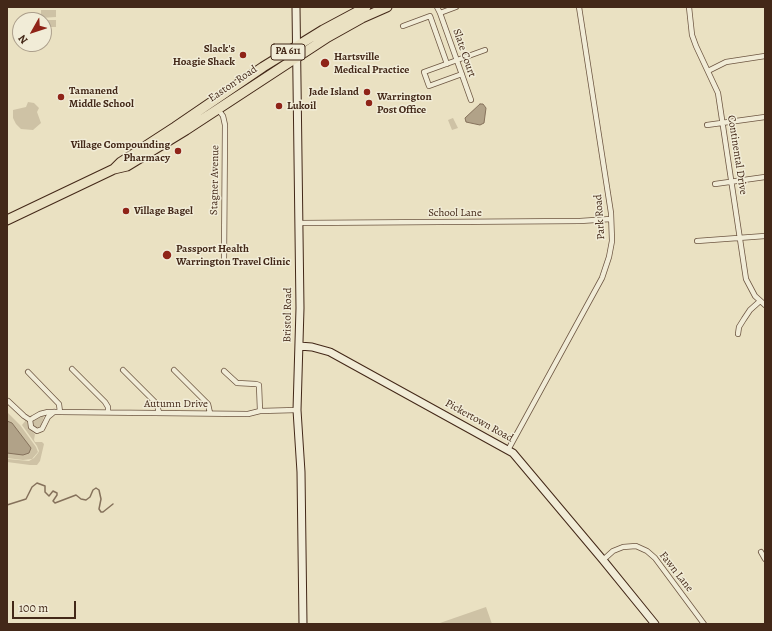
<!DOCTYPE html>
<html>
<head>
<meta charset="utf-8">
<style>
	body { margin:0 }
	#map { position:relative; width:772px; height:631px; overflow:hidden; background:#eae1c2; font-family:Alegreya,serif }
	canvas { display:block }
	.frame { position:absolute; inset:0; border:8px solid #432818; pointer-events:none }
	.north { position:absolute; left:12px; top:12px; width:40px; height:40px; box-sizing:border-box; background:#f1ecd7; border:1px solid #ab9e8b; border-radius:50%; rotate:231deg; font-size:11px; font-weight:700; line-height:16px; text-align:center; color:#432818 }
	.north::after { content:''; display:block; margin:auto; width:14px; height:18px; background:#8f2418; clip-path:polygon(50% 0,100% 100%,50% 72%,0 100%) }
	.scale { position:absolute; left:12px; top:601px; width:64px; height:18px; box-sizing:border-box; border:2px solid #432818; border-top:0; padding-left:5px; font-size:12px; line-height:14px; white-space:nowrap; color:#432818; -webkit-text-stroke:3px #f1ecd7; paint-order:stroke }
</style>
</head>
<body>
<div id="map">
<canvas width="772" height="631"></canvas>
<div class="frame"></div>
<div class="north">N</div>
<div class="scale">100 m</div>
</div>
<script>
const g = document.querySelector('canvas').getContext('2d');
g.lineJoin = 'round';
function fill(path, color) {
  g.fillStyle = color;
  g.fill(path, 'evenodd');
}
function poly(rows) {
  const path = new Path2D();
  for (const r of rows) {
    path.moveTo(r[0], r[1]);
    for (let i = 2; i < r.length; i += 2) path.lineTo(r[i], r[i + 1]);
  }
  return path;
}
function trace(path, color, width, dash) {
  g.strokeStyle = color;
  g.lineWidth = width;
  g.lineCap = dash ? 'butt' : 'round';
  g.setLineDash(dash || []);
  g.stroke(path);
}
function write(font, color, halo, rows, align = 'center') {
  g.font = font + ' Alegreya,serif';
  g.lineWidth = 3;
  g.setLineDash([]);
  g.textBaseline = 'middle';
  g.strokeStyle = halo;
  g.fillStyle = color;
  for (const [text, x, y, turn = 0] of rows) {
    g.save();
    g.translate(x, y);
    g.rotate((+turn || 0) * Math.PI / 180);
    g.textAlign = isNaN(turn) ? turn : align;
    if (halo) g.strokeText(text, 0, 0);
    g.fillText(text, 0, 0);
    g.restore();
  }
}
fill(poly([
	[41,10,56,10,56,17,41,18],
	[41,20,56,20,56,27,44,27,44,20],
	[28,102,34,103,39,108,37,112,41,123,33,130,21,129,16,124,13,118,13,110,26,107],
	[453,118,458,128,452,130,448,120],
	[7,412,20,425,36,447,38,452,32,459,23,460,7,458],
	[42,416,44,416,41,426,36,428,33,426,33,422,38,417],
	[26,420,29,429,35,434,34,440,35,442,42,442,44,444,40,461,37,465,30,465,7,462,7,459,29,461,34,458,38,453,39,451,37,446,22,425],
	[486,607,492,624,437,624]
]), '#cec2a5');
const water = poly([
	[480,104,483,104,486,108,484,123,480,125,466,122,465,118,480,104],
	[7,421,12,423,28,444,31,448,29,453,23,455,7,453,7,421]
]);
fill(water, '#b1a288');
trace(water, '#85715b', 1);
trace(poly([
	[7,505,26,499,32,487,37,483,45,486,45,492,49,496,53,491,57,493,57,495,53,501,55,503,76,495,81,499,86,500,90,497,93,490,96,488,99,490,101,499,99,509,101,512,103,512,113,504]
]), '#85715b', 1.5);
const street = poly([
	[437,7,440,13,471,100],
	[689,7,692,35,696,46,718,93,746,279,755,296,765,305],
	[440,13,456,7],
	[403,26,430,16,447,64],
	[708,71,726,62,765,56],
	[462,74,429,86,424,72,485,50],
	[217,108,223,116,225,125,224,262],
	[707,125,765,117],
	[715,184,765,177],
	[299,223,580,221,611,219],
	[697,241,765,236],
	[738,334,739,327,744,319,750,310,760,301],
	[72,369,105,402,108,407,108,412],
	[123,370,157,404,159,413],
	[174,370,208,404,210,413],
	[224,371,237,383,256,384,259,385,260,411],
	[28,372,59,404,60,412],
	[8,401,24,416,30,420],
	[54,412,48,417,42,429,37,431,31,427,30,420,33,418,40,414,48,412,60,412,248,414,260,411,297,410],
	[508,450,602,278,609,257,612,241,611,213,579,7],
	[761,552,765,559],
	[603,560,613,551,623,547,636,546,647,551,655,558,704,624]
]);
const secondary = poly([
	[296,7,300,308,297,410,301,472,303,624],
	[299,346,312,347,330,352,513,453,603,560,655,624]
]);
const highway = poly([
	[114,169,121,162,175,127,263,67,323,30,366,7],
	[7,220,114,169,127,166,186,130,328,37,362,18,387,7]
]);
trace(street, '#6d5642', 6);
trace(secondary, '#432818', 9);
trace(highway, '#432818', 11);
trace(street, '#f1ecd7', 4.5);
trace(secondary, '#f1ecd7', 7);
trace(highway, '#eae1c2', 9);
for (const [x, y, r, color] of [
	[243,55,4,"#8f2418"],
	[325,63,5,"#8f2418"],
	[367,92,4,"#8f2418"],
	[61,97,4,"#8f2418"],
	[369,103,4,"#8f2418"],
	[279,106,4,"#8f2418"],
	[178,151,4,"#8f2418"],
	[126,211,4,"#8f2418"],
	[167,255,5,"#8f2418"]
]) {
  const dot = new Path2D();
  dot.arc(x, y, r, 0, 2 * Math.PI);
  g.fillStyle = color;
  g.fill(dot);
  trace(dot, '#f1ecd7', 1.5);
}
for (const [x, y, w] of [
	[288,52,34]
]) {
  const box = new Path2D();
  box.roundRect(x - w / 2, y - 8, w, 16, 3);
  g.fillStyle = '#f1ecd7';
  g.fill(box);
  trace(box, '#432818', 1);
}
write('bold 10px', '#432818', null, [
	["PA 611",288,52]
]);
write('bold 11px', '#432818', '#f1ecd7', [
	["Slack's",235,49,"right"],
	["Hoagie Shack",235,62,"right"],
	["Hartsville",334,57],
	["Medical Practice",334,70],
	["Tamanend",69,91],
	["Middle School",69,104],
	["Jade Island",359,92,"right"],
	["Warrington",377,97],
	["Post Office",377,110],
	["Lukoil",287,106],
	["Village Compounding",170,145,"right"],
	["Pharmacy",170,158,"right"],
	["Village Bagel",134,211],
	["Passport Health",176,249],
	["Warrington Travel Clinic",176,262]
], 'left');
write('11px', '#432818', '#f1ecd7', [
	["Slate Court",464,53,71],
	["Easton Road",233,84,-34],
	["Continental Drive",737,155,81],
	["Stagner Avenue",215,180,-89],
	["School Lane",455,213],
	["Park Road",600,217,-94],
	["Bristol Road",288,315,-89],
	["Autumn Drive",176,404],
	["Pickertown Road",479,421,29],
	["Fawn Lane",676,572,52]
]);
</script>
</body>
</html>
